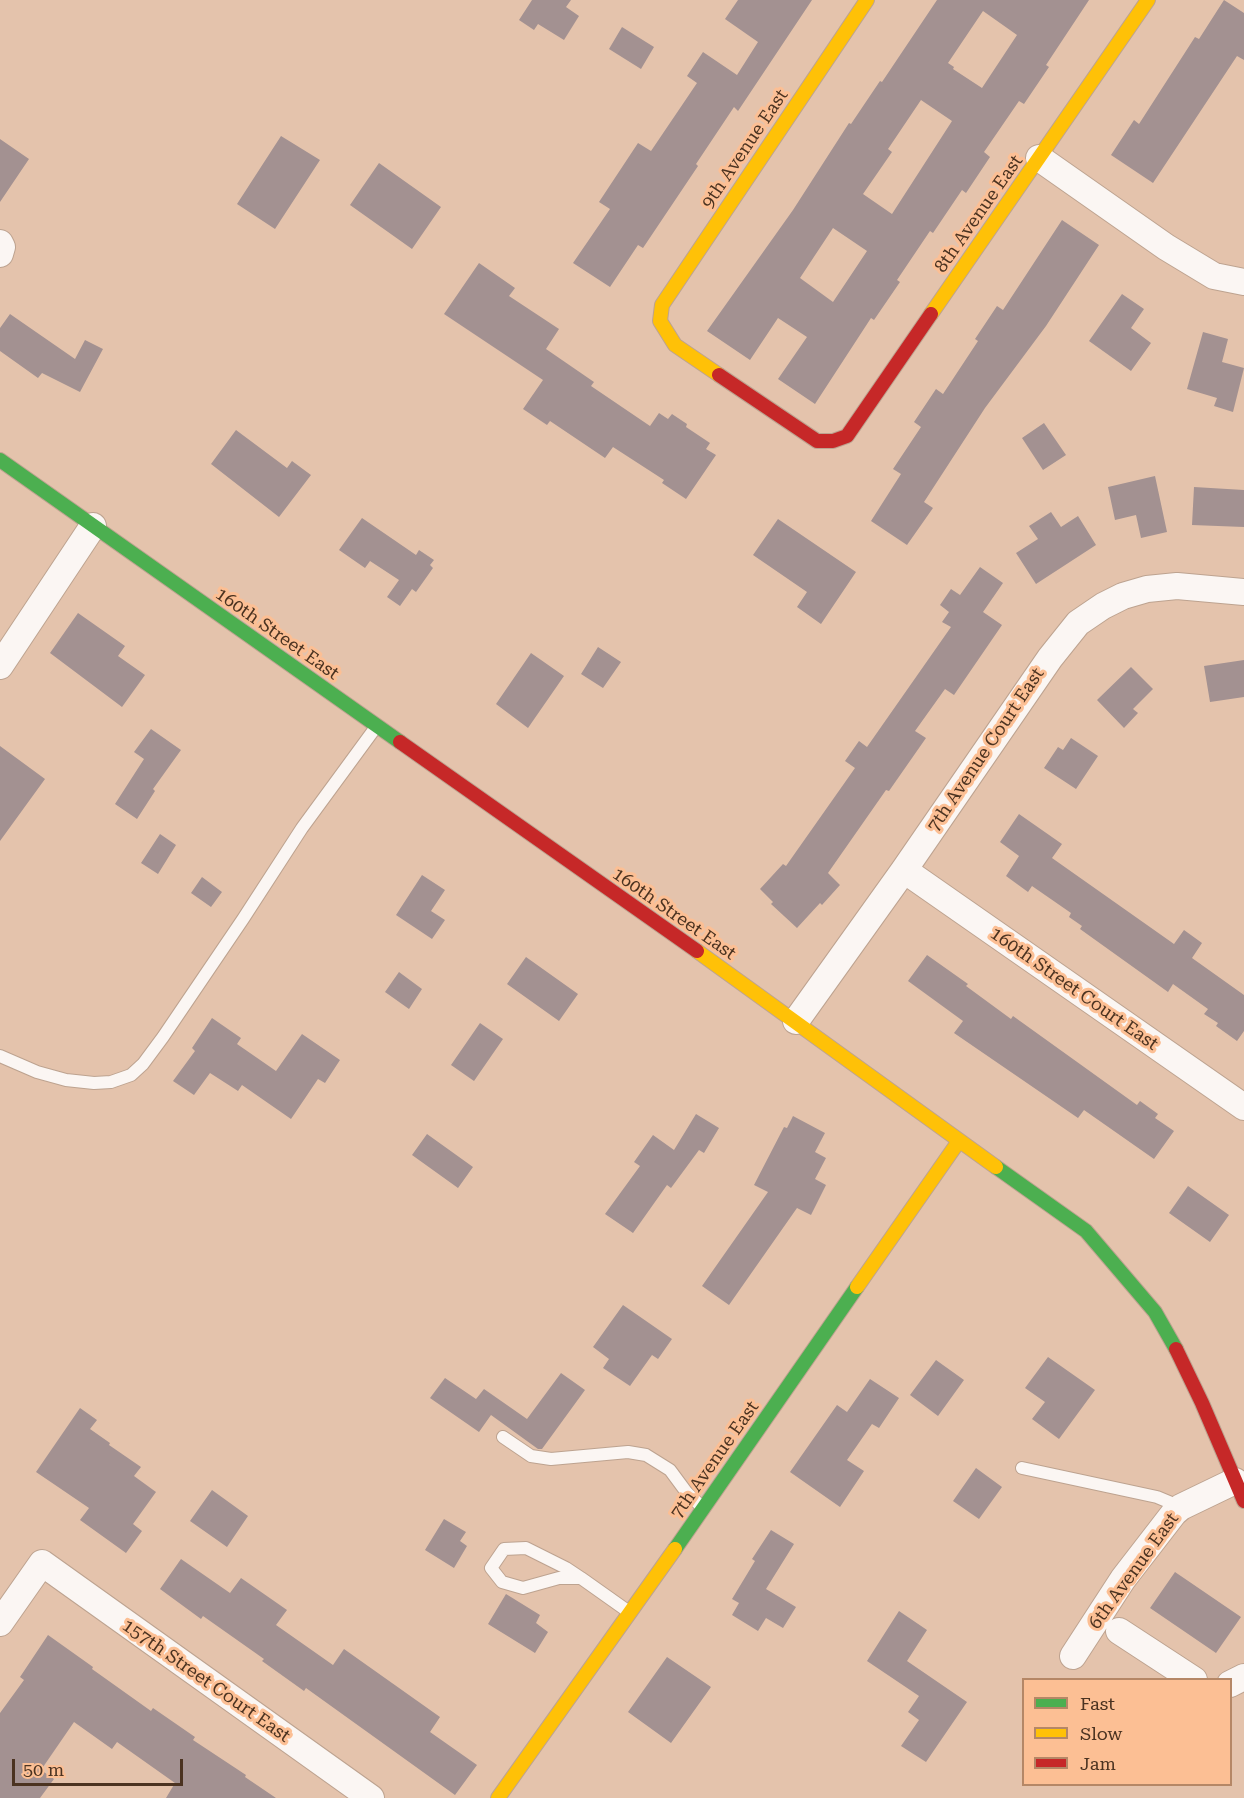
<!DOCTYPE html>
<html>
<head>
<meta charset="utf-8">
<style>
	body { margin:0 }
	#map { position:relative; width:1244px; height:1798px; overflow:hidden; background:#e4c3ac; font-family:"Roboto Serif",serif }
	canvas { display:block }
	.legend { position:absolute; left:1022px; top:1678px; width:210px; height:108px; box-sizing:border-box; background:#fcbf94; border:2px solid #b58766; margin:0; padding:8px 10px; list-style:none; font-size:18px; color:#4b3321 }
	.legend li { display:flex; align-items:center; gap:12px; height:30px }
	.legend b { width:30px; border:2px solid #b58766 }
	.scale { position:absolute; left:12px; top:1759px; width:171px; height:27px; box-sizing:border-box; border:3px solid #4b3321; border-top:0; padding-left:8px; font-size:18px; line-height:21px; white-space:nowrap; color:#4b3321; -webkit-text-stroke:4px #fcbf94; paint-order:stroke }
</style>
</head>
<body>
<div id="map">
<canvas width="1244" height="1798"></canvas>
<ul class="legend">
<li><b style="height:8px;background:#4caf50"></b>Fast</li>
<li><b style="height:8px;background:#ffc107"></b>Slow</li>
<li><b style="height:8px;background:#c62828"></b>Jam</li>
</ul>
<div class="scale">50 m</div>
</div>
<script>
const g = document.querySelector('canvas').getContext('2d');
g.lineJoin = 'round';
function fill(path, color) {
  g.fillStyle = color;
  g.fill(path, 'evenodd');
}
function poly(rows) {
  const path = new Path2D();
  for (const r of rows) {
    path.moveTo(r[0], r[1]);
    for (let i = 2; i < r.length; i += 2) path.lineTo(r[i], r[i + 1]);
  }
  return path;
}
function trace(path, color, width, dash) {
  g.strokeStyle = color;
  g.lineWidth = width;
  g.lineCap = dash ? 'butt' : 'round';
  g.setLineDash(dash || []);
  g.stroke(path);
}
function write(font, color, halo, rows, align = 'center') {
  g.font = font + ' "Roboto Serif",serif';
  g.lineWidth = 6;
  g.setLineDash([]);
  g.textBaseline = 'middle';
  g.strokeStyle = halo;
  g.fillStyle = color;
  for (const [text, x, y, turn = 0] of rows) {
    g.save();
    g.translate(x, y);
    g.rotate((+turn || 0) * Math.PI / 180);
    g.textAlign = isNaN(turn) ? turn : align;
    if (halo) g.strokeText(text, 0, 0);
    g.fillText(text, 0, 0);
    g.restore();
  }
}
fill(poly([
	[532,0,571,0,566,7,579,16,564,40,538,24,534,30,519,20],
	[738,0,812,0,738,111,734,107,696,164,698,166,643,248,638,245,610,287,573,263,610,209,599,202,638,143,651,151,697,83,687,76,703,52,737,75,758,42,725,19],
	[937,0,1089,0,1046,65,1049,67,1024,104,1019,101,984,152,990,157,966,193,962,190,933,233,930,231,897,280,900,282,874,320,871,318,815,404,778,379,807,337,778,318,750,360,707,331,793,210,849,123,851,124,880,81,882,82],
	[983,11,1017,35,982,88,953,69,954,67,948,63],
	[921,100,952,121,892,214,863,194,892,152,888,149],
	[833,228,867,251,833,302,800,278],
	[1224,0,1244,13,1244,60,1237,56,1153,183,1111,155,1134,120,1139,124,1195,37,1199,39],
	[622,27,654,47,641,69,609,49],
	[281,136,320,160,275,229,237,204],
	[0,139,29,159,0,202],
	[379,163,441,207,412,249,350,205],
	[1062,220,1099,245,1046,326,985,408,924,502,933,508,907,545,871,521,901,474,893,469,921,427,914,422,936,389,943,394,978,341,975,339,997,306,1003,310],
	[479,263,515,288,509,296,559,329,546,349,594,382,591,386,650,426,659,413,668,419,672,414,687,424,686,427,710,443,706,449,716,455,686,499,662,483,664,480,613,447,605,458,550,421,547,425,523,409,543,380,444,314],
	[1122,294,1144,309,1131,328,1151,343,1131,371,1089,341],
	[10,314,75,359,85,340,103,349,80,392,42,373,38,378,0,351,0,328],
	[1203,332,1228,339,1222,362,1244,368,1233,412,1214,406,1217,398,1187,389],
	[1044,423,1066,455,1043,470,1022,438],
	[236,430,287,468,292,461,311,475,279,517,211,464],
	[1155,476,1167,532,1141,538,1136,515,1115,520,1108,487],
	[1194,487,1244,490,1244,527,1192,525],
	[1051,512,1061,527,1078,516,1096,545,1036,584,1016,553,1038,539,1029,526],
	[362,518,416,555,419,550,434,560,430,565,433,568,416,592,412,589,400,606,387,597,399,580,370,561,365,568,339,550],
	[778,519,856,572,821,624,797,607,807,592,753,555],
	[980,567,1003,583,983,612,1002,625,954,695,945,689,915,731,926,738,889,791,886,790,828,873,840,885,822,905,820,903,797,928,771,904,773,902,760,889,783,864,786,866,855,768,845,761,859,741,867,747,951,627,942,622,949,612,940,605,951,589,960,595],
	[78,613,125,646,118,656,145,675,122,707,50,653],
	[598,647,621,662,603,688,581,674],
	[531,653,564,676,528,728,496,704],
	[1244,660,1244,697,1210,702,1204,666],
	[1131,667,1153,689,1133,709,1138,713,1124,728,1097,700],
	[151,729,181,750,153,789,155,791,137,819,115,804,144,759,134,752],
	[1071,738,1098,756,1076,789,1044,768,1058,747,1063,750],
	[0,746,45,779,0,841],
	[1019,814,1062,844,1052,858,1174,944,1184,930,1202,943,1192,958,1244,995,1244,1031,1237,1041,1216,1026,1218,1023,1204,1014,1208,1009,1173,984,1168,992,1080,929,1082,926,1069,917,1071,913,1032,886,1028,892,1006,876,1019,856,1000,842],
	[160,834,176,845,158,874,141,863],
	[422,875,445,890,431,911,445,920,432,939,396,915],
	[202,877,222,892,211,907,191,893],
	[927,955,968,984,966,986,1011,1019,1013,1016,1137,1105,1140,1101,1158,1114,1155,1118,1174,1131,1154,1159,1084,1110,1078,1118,954,1033,963,1021,908,981],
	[526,957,578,994,559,1021,507,984],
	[399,972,422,989,409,1009,385,992],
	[212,1018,241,1038,237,1044,276,1071,302,1034,340,1060,325,1083,318,1079,291,1119,242,1085,238,1091,210,1073,194,1095,173,1081,195,1051,192,1048],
	[480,1023,503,1039,474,1081,451,1065],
	[696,1114,719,1128,704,1153,699,1150,671,1188,667,1185,633,1233,605,1214,640,1166,634,1162,653,1135,674,1150],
	[793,1116,825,1133,815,1152,826,1158,815,1179,826,1185,811,1215,797,1208,729,1305,702,1286,768,1192,754,1185,784,1127,787,1128],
	[427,1134,473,1167,458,1188,412,1155],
	[1188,1186,1229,1215,1210,1242,1169,1213],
	[623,1305,672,1339,658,1359,652,1355,630,1386,603,1368,609,1359,593,1347],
	[1048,1357,1095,1390,1059,1439,1032,1419,1045,1402,1025,1388],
	[936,1360,964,1380,938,1416,910,1395],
	[561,1373,585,1390,542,1449,538,1449,491,1415,479,1432,430,1398,445,1378,476,1399,484,1389,527,1419],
	[870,1379,899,1398,879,1428,872,1424,847,1460,864,1471,840,1507,790,1472,837,1405,847,1412],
	[80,1408,97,1420,90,1429,110,1443,109,1445,141,1467,134,1476,156,1492,133,1524,142,1531,126,1553,80,1520,89,1508,36,1472],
	[976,1468,1002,1487,979,1519,953,1501],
	[212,1490,248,1516,227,1547,190,1521],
	[444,1519,466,1532,460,1541,467,1546,454,1568,425,1550],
	[771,1530,794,1544,766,1589,796,1607,783,1628,766,1618,758,1631,732,1615,739,1603,732,1599,755,1561,752,1559],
	[181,1559,230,1593,241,1578,287,1610,276,1625,333,1665,344,1649,440,1717,430,1732,477,1765,455,1795,306,1688,304,1691,262,1661,264,1659,203,1616,201,1619,160,1589],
	[1175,1572,1241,1617,1216,1653,1150,1608],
	[506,1594,540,1615,536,1623,548,1632,535,1653,488,1624],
	[899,1611,927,1630,907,1661,967,1702,926,1762,901,1746,919,1720,908,1712,919,1696,867,1661],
	[48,1635,93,1667,92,1669,151,1711,153,1708,195,1737,193,1740,246,1775,245,1777,276,1798,166,1798,175,1783,117,1742,112,1749,74,1722,41,1770,54,1779,40,1798,0,1798,0,1713,24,1680,20,1677],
	[667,1657,711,1687,671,1743,628,1712]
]), '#a39191');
const lane = poly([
	[0,1056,37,1072,66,1080,94,1083,111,1082,131,1075,143,1064,163,1037,243,919,302,828,376,727],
	[503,1437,531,1456,551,1459,628,1452,646,1455,670,1470,687,1493,702,1507],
	[1022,1468,1157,1497,1181,1507],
	[581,1578,559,1578,523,1588,502,1582,491,1568,504,1549,526,1548,566,1568,581,1578,629,1612]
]);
const street = poly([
	[1039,158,1166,247,1214,276,1244,282],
	[0,243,2,247,0,254],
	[0,666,93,526],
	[904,870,1244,1107],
	[796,1021,904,870,1050,658,1078,623,1103,606,1123,596,1147,589,1177,586,1244,592],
	[0,1623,42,1563,371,1798],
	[1119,1631,1194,1680],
	[1073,1656,1123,1579,1174,1513,1181,1507,1235,1481],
	[1230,1684,1244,1677]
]);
const fast = poly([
	[0,460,400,742],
	[996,1167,1086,1231,1155,1312,1176,1349],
	[675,1549,857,1287]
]);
const slow = poly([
	[931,314,1148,0],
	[719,375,675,345,660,321,662,305,867,0],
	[697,951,996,1167],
	[857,1287,959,1141],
	[498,1798,675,1549]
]);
const jam = poly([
	[719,375,817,441,833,441,847,436,931,314],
	[400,742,697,951],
	[1176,1349,1202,1403,1244,1501]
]);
trace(lane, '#bda390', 14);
trace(street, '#bda390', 28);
trace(fast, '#bda390', 16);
trace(slow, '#bda390', 16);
trace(jam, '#bda390', 16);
trace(lane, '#fbf6f3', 12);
trace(street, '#fbf6f3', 26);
trace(fast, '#4caf50', 14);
trace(slow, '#ffc107', 14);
trace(jam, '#c62828', 14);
write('18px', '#4b3321', '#fcbf94', [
	["9th Avenue East",745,149,-56],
	["8th Avenue East",979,214,-55],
	["160th Street East",277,634,35],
	["7th Avenue Court East",986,750,-56],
	["160th Street East",674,914,35],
	["160th Street Court East",1074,989,35],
	["7th Avenue East",715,1460,-55],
	["6th Avenue East",1134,1571,-54],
	["157th Street Court East",206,1681,35]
]);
</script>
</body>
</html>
